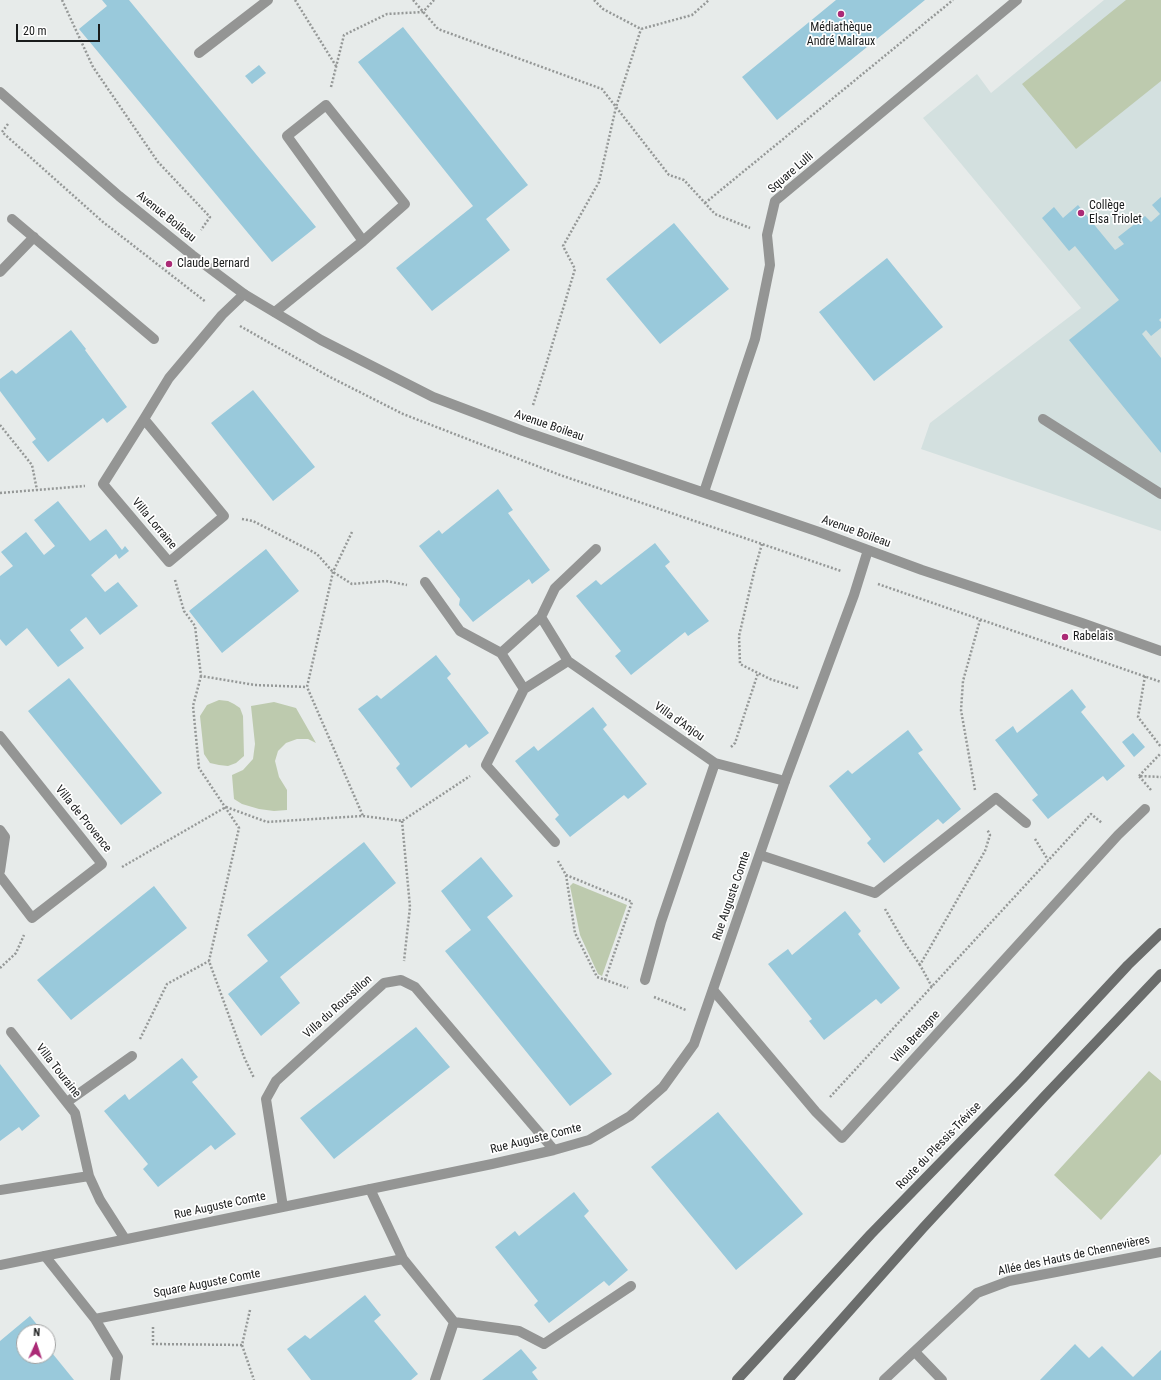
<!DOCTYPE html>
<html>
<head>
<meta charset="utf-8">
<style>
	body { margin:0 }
	#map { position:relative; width:1161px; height:1380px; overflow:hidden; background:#e7ebea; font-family:"Roboto Condensed",sans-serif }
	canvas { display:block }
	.north { position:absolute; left:16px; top:1324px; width:40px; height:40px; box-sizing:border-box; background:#fff; border:1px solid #a3a4a4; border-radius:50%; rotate:3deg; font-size:11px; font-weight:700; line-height:16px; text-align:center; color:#1a1c1c }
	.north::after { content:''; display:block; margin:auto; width:14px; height:18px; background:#ab2a76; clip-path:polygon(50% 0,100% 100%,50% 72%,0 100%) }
	.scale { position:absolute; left:16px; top:24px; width:84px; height:18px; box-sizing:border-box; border:2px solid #1a1c1c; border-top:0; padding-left:5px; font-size:12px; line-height:14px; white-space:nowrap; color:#1a1c1c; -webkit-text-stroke:3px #fff; paint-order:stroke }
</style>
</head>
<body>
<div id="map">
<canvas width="1161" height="1380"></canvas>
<div class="north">N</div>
<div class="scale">20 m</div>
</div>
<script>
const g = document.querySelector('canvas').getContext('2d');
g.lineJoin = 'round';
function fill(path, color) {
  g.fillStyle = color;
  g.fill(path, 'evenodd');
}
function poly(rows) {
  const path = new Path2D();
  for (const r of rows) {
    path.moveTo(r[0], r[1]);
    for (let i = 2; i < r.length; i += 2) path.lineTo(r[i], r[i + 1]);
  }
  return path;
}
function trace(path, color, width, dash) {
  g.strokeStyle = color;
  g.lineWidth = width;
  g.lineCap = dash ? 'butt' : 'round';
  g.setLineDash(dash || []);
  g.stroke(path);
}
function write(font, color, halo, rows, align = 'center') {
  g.font = font + ' "Roboto Condensed",sans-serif';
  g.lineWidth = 3.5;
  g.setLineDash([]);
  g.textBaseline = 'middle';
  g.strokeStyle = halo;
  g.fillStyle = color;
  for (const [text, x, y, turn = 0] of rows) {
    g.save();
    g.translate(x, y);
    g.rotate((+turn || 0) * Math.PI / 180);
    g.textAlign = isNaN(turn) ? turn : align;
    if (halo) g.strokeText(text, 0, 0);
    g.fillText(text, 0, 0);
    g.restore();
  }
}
fill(poly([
	[1104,0,1161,0,1161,531,921,449,930,423,1081,308,923,118,977,74,991,93]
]), '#d3e0df');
fill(poly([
	[1126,0,1161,0,1161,81,1076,149,1022,84],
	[219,700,228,701,234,704,240,708,243,716,244,756,236,763,228,766,219,765,210,763,204,754,200,716,207,705],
	[274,702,296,708,316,743,308,739,297,739,286,743,278,751,275,761,279,777,287,790,287,810,274,811,259,809,242,804,234,799,232,775,243,770,253,759,255,744,251,706],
	[573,883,627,905,602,976,598,974,580,935,570,886],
	[1149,1071,1161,1081,1161,1154,1101,1220,1054,1175]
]), '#bdcaae');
fill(poly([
	[102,0,129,0,316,227,272,262,79,29,107,6],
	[836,0,925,0,777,120,742,77],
	[403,27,528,185,486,219,510,250,432,311,396,268,473,206,358,62],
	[259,65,266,73,252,84,245,76],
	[1161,197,1161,318,1159,320,1161,322,1161,328,1151,336,1146,330,1142,334,1161,358,1161,453,1069,340,1119,300,1075,246,1069,251,1042,218,1054,207,1063,218,1078,205,1115,250,1124,244,1118,237,1145,216,1151,222,1160,214,1152,205],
	[674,223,729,289,660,344,606,279],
	[887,258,943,327,874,381,819,312],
	[71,330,86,349,85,350,127,407,107,423,103,418,48,462,32,442,36,439,0,391,0,379,12,370,16,374],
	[253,390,315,467,273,501,211,423],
	[498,489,513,510,508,513,550,570,532,584,529,579,473,622,459,605,460,599,419,546,439,530,442,534],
	[58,501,90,541,106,529,122,550,125,546,129,551,119,559,116,554,91,575,105,592,118,582,138,606,100,635,86,617,70,630,84,648,58,667,27,628,6,646,0,639,0,576,13,566,1,552,26,532,44,555,55,546,34,520],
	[655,543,670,562,665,566,709,621,688,636,685,632,631,675,615,656,621,651,576,596,596,580,601,585],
	[266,549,299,591,222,653,189,611],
	[436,655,451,674,447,678,489,733,469,748,466,744,411,788,396,768,400,764,358,709,377,695,381,699],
	[69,678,162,793,121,825,28,711],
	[1072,689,1086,707,1081,712,1125,766,1107,781,1103,776,1048,819,1032,800,1038,795,995,740,1013,726,1017,733],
	[593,707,607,725,603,729,647,784,628,799,624,795,570,837,555,819,559,815,515,761,534,746,538,751],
	[908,730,923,750,918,753,961,809,943,824,938,819,884,863,867,843,871,839,829,786,848,770,852,774],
	[1133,733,1145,747,1134,757,1122,742],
	[364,842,396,883,280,977,300,1003,261,1036,228,994,268,961,247,935],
	[481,857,513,896,487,917,612,1074,570,1106,445,951,471,930,441,891],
	[154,886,187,928,71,1020,37,980],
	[845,911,861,931,858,934,900,988,881,1004,876,999,824,1040,809,1021,812,1019,768,964,788,949,792,955],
	[416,1027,450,1067,334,1159,300,1118],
	[182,1058,198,1077,192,1082,236,1134,215,1150,211,1145,158,1187,143,1169,148,1164,104,1111,125,1094,129,1100],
	[0,1064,40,1116,22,1131,19,1127,0,1141],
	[718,1112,803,1214,736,1270,651,1167],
	[574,1192,589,1211,584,1216,628,1270,609,1286,604,1281,549,1323,534,1305,538,1301,495,1247,515,1231,519,1236],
	[365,1295,381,1315,374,1321,418,1374,411,1380,311,1380,287,1349,305,1335,310,1339],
	[30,1316,43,1332,24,1332,24,1356,48,1356,48,1348,74,1380,0,1380,0,1341],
	[1075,1344,1089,1358,1102,1346,1133,1377,1161,1350,1161,1380,1040,1380],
	[521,1349,537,1368,532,1372,538,1380,482,1380]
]), '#99c9db');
trace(poly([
	[62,0,93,67,158,162,210,217,201,230],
	[295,0,336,66],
	[413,0,438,29,602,89,669,175,684,180,715,214,750,228],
	[594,0,603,9,641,29,692,15,709,0],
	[331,87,344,35,387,14,423,12,434,0],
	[8,124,2,132,103,222,206,302],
	[705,203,953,0],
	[240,326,328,376,403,414,560,475,841,571],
	[533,405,546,365,575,269,563,246,599,182,616,107,641,29],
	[0,425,32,465,37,490],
	[0,493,85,486],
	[242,519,253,521,317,554,333,572,352,584,386,581,407,585],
	[352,532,333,572,307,687,363,816],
	[762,544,755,568,739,636,740,664,770,679,798,688],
	[175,580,184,611,195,626,201,676,255,685,307,687],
	[878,584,1161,682],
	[201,676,193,706,199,768,239,828,209,961,244,1057,254,1078],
	[1145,676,1138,717,1161,747],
	[731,747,735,743,758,673],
	[1139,776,1161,753],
	[975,790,961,710,963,681,980,620],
	[1151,790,1139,776,1161,777],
	[402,821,410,907,404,961],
	[1035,839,1048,860],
	[558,861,566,875,632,902,605,980],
	[122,867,226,807,267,822,363,816,402,821,470,776],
	[566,875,575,933,597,977,628,988],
	[885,909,904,942,920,965],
	[0,968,16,953,24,935],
	[932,987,920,965,985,851,990,835,987,829],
	[654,997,686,1010],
	[140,1039,167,984,209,961],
	[830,1097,1091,814,1102,823],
	[250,1310,242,1345,254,1380],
	[153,1327,153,1344,242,1345]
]), '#959897', 2.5, [2, 2]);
trace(poly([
	[199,53,268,0],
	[12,219,154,339],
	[0,272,34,237],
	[275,312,363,241,405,204,326,105,287,136,363,241],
	[144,419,224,516,169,562,103,484,144,419,169,378,222,315,244,294],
	[1043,419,1161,494],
	[596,549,555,588,541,617,568,661,715,763,785,781],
	[425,582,460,631,501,653,524,689],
	[501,653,541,617],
	[555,842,486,765,524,689,568,661],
	[760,855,875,893,996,798,1026,823],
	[645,980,661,922,715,763],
	[713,990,816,1112,842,1138,1118,835,1145,809],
	[11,1032,75,1113,89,1176,100,1200,125,1239],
	[67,1102,132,1056],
	[0,1190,89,1176],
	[45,1256,95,1319,403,1259,370,1189],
	[403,1259,454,1322,519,1331,544,1344,631,1286],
	[95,1319,118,1357,115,1380],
	[915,1352,942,1380],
	[435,1380,454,1322]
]), '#949594', 10);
trace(poly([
	[0,92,119,196,192,255,244,294,321,340,433,397,523,431,819,532,922,570,1082,623,1161,651],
	[704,492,755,339,770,265,767,235,775,201,1017,0],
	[0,736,102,864,32,918,0,876],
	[0,830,5,837,0,871],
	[283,1207,266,1099,276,1081,384,983,401,980,415,987,554,1150],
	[0,1265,492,1164,554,1150,589,1140,630,1116,663,1087,694,1044,785,781,854,595,868,550],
	[884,1380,977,1293,1009,1281,1161,1252]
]), '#949594', 10);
trace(poly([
	[737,1380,871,1234,1022,1079,1128,965,1161,933],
	[788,1380,923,1228,1044,1097,1161,974]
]), '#6b6d6c', 10);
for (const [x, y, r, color] of [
	[841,14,4,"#ab2a76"],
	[1081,213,4,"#ab2a76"],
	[169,264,4,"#ab2a76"],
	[1065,637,4,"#ab2a76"]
]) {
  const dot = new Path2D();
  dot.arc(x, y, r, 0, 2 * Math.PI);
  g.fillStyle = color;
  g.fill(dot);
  trace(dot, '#fff', 1.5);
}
write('12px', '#1a1c1c', '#fff', [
	["Médiathèque",841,28,"center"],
	["André Malraux",841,42,"center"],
	["Collège",1089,206],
	["Elsa Triolet",1089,220],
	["Claude Bernard",177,264],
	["Rabelais",1073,637]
], 'left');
write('12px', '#1a1c1c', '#fff', [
	["Square Lulli",791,173,-41],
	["Avenue Boileau",166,217,39],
	["Avenue Boileau",549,426,19],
	["Villa Lorraine",154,524,50],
	["Avenue Boileau",856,532,20],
	["Villa d'Anjou",679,722,35],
	["Villa de Provence",83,819,51],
	["Rue Auguste Comte",732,896,-71],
	["Villa du Roussillon",338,1007,-42],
	["Villa Bretagne",916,1037,-48],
	["Villa Touraine",58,1071,52],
	["Rue Auguste Comte",536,1139,-14],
	["Route du Plessis-Trévise",939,1146,-46],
	["Rue Auguste Comte",220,1206,-12],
	["Allée des Hauts de Chennevières",1074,1256,-12],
	["Square Auguste Comte",207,1284,-11]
]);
</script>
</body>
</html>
